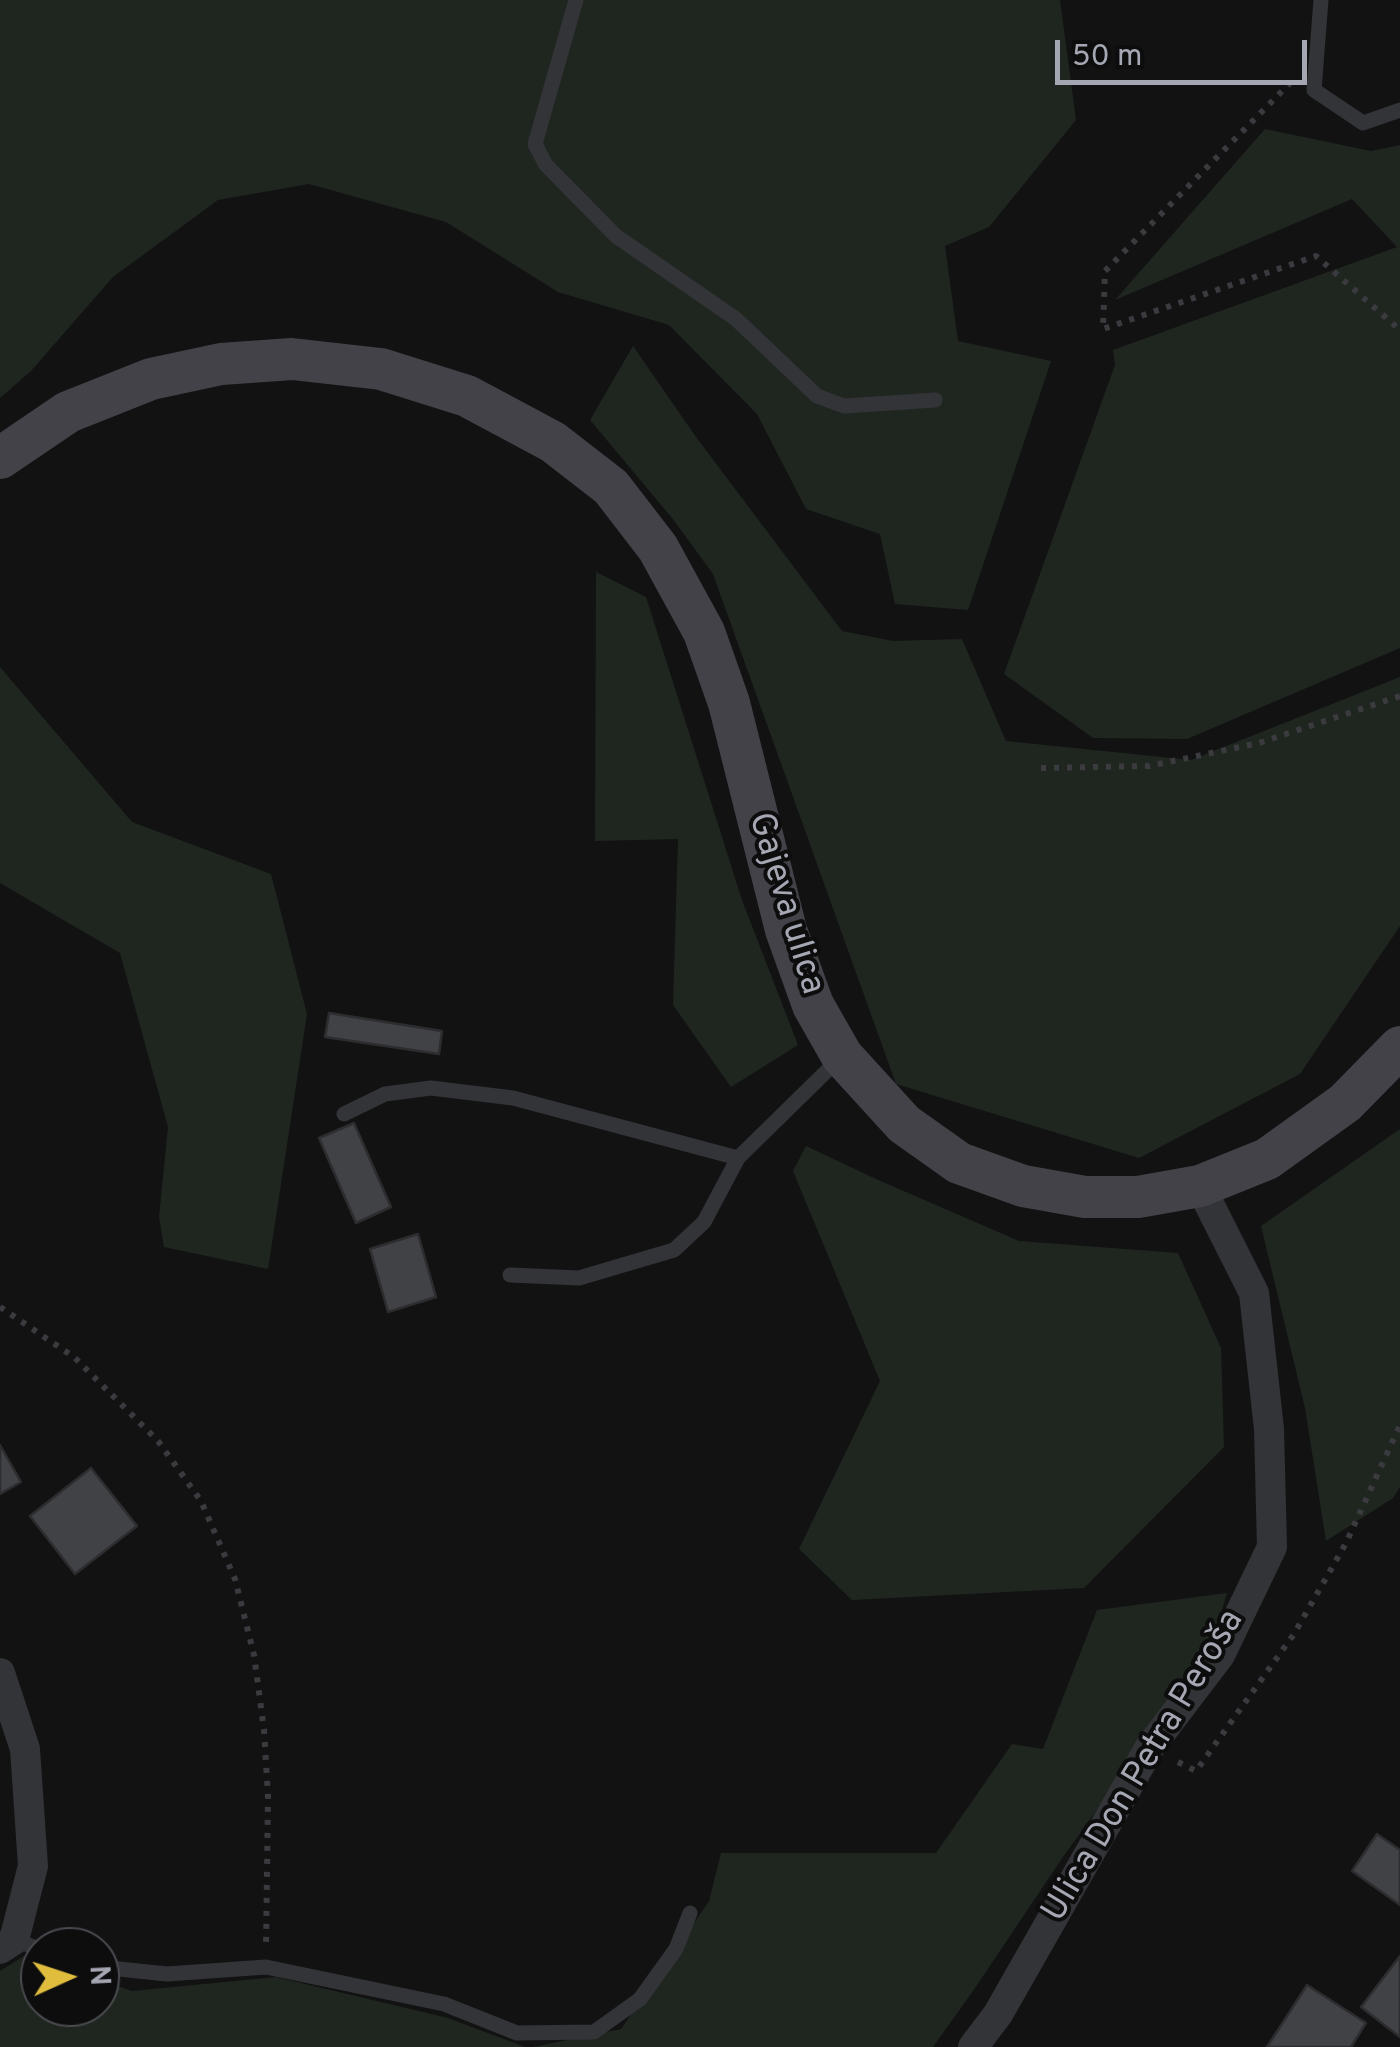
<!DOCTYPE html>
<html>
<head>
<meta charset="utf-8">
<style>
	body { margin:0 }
	#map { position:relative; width:1400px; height:2047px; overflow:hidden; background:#121213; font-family:Overpass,sans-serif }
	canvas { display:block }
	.north { position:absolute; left:20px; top:1927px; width:100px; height:100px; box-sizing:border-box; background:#0d0d0e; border:2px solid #4a4b50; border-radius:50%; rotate:87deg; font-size:28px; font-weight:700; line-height:40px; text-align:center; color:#a5a7b3 }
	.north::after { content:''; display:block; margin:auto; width:35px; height:45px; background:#e0bd3d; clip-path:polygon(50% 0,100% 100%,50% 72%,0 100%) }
	.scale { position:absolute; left:1055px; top:40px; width:252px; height:45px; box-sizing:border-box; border:5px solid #a5a7b3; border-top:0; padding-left:12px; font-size:30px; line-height:35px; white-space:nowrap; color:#a5a7b3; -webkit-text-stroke:8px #0d0d0e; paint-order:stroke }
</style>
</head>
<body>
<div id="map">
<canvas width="1400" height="2047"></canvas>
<div class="north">N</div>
<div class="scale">50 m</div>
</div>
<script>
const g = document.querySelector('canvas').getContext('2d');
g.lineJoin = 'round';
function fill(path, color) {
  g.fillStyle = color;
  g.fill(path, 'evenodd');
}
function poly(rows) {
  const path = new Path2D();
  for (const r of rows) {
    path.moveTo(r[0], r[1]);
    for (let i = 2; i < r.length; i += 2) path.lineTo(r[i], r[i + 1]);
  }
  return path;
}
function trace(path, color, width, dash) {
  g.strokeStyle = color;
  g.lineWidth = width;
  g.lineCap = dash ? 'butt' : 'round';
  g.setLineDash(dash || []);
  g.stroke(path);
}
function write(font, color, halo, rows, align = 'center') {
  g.font = font + ' Overpass,sans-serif';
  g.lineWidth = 8;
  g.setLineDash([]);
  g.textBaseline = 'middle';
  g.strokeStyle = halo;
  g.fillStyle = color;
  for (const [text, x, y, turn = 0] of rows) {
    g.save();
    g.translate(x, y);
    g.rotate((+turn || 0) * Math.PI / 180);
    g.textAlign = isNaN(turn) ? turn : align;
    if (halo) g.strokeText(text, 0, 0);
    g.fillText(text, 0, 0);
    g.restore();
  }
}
fill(poly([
	[0,0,1060,0,1076,120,989,227,945,246,958,341,1051,361,968,610,895,604,880,534,806,509,757,414,669,325,558,292,446,222,309,184,218,200,113,277,31,371,0,398],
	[1265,129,1371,151,1400,145,1400,648,1187,739,1093,738,1004,674,1115,365,1113,350,1397,247,1352,199,1115,300],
	[633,346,696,437,842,631,893,641,962,639,1006,741,1191,760,1400,677,1400,926,1300,1074,1139,1158,896,1084,713,574,672,518,590,420],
	[596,572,646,597,742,900,798,1045,731,1087,673,1005,678,839,595,841],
	[0,667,132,822,271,874,307,1014,268,1269,164,1247,159,1217,168,1127,120,953,0,883],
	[1400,1129,1400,1487,1393,1498,1326,1541,1305,1408,1261,1226],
	[806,1146,876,1179,1019,1241,1178,1253,1221,1348,1224,1447,1084,1588,852,1600,799,1549,880,1381,793,1171],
	[1227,1593,1209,1654,1063,1857,973,1991,933,2047,533,2047,621,2029,709,1901,721,1853,936,1853,1012,1744,1043,1749,1097,1610],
	[24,1956,40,1961,40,2007,100,2007,100,1980,132,1991,276,1977,448,2018,525,2047,0,2047,0,1971]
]), '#1f2620');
const building = poly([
	[329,1013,442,1031,439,1054,325,1037,329,1013],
	[354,1123,391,1207,356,1223,319,1138,354,1123],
	[418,1234,436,1297,388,1312,370,1249,418,1234],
	[0,1445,21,1482,0,1494,0,1445],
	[91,1468,137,1526,75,1574,30,1516,91,1468],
	[1377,1834,1400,1850,1400,1905,1352,1871,1377,1834],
	[1400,1956,1400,2037,1361,2007,1400,1956],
	[1307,1985,1366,2023,1351,2047,1267,2047,1307,1985]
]);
fill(building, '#414246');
trace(building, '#2d2c2f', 2.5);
trace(poly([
	[1291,82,1105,271,1103,329,1316,256,1400,330],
	[1041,768,1149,766,1259,743,1400,696],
	[0,1307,74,1357,158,1441,201,1501,235,1579,254,1655,264,1730,268,1796,266,1946],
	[1178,1762,1196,1771,1294,1634,1346,1543,1400,1425]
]), '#3a3a3f', 6, [5, 8]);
trace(poly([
	[576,0,535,144,546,165,616,236,736,319,817,396,844,406,935,400],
	[1321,0,1314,90,1363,123,1400,110],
	[344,1114,385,1094,431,1088,513,1098,738,1158],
	[510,1275,579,1278,674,1250,704,1222,738,1158,839,1059],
	[14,1940,40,1949],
	[100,1967,167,1974,266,1967,444,2004,517,2033,594,2032,640,1999,676,1949,690,1913]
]), '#333438', 15);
trace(poly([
	[0,1673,25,1749,33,1866,14,1940,0,1949],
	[973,2047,998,2014,1150,1747,1220,1655,1272,1547,1269,1429,1254,1293,1200,1186]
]), '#333438', 30);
trace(poly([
	[0,458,68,412,151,379,221,364,292,359,381,369,467,396,553,442,611,487,658,548,704,632,729,703,786,930,813,1005,842,1056,904,1124,959,1163,1023,1186,1085,1197,1138,1197,1200,1186,1267,1159,1345,1103,1400,1047]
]), '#424248', 42);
write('35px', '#a5a7b3', '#0d0d0e', [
	["Gajeva ulica",784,904,73],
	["Ulica Don Petra Peroša",1145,1767,-59]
]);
</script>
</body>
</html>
